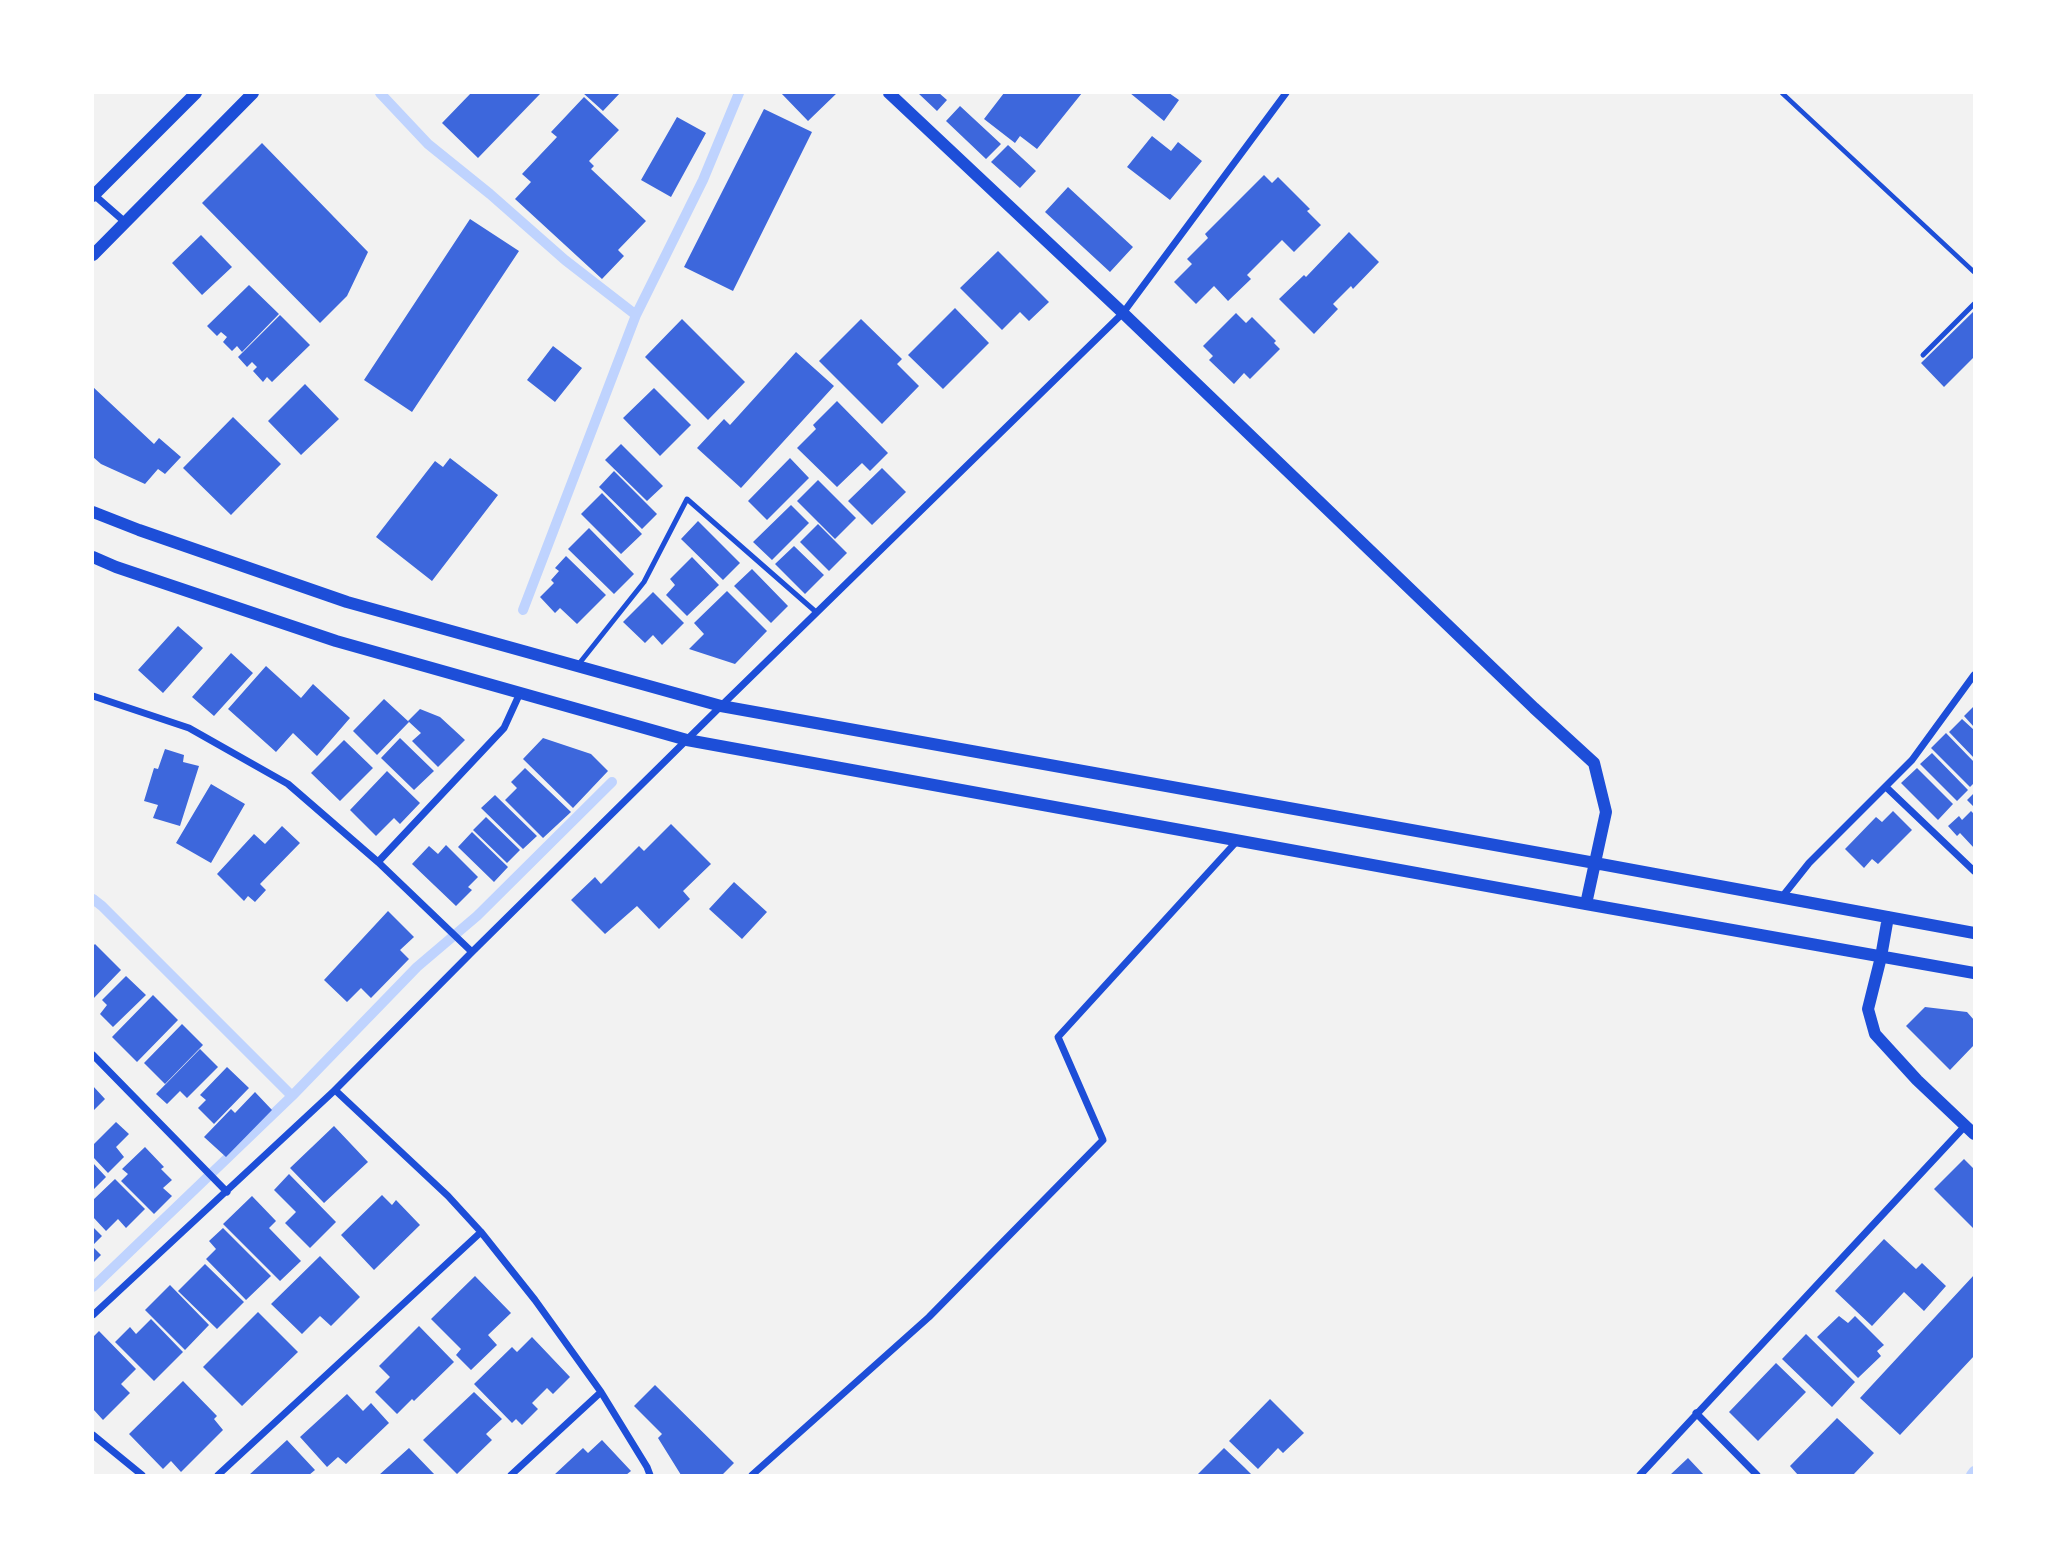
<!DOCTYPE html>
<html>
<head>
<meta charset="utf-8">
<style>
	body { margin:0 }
	#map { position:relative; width:2067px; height:1568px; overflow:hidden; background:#f2f2f2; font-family:"PT Sans Narrow",sans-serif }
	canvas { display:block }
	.frame { position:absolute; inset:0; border:94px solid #fff; pointer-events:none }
</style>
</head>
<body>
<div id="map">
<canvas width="2067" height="1568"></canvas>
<div class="frame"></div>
</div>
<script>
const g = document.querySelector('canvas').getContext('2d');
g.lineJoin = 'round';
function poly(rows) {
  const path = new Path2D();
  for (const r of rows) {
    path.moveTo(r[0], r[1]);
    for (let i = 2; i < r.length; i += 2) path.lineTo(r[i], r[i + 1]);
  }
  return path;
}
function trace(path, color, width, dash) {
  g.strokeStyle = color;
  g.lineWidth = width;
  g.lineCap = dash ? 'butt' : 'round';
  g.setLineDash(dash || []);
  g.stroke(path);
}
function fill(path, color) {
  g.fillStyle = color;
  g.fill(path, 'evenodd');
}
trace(poly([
	[380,93,428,144,490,194,565,260,636,315],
	[523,610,636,315,703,180,739,93],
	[93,899,102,906,292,1096],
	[93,1287,292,1096,417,967,477,916,612,782],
	[1971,1475,1974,1471]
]), '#bfd3fe', 10);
fill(poly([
	[471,93,538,93,540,94,478,158,442,123],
	[583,93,620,93,603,111],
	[781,93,837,93,808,121],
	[918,93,939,93,947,100,937,111],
	[1004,93,1082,93,1037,149,1020,136,1015,143,984,119],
	[1130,93,1169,93,1179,100,1164,121],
	[584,97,619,130,589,161,594,166,591,169,646,221,618,250,624,256,602,279,515,199,531,182,522,174,557,137,551,132],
	[960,106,1001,144,986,159,946,121],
	[764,109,812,132,733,291,684,267],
	[677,117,706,133,671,197,641,180],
	[1152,136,1171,151,1178,142,1202,161,1170,200,1127,167],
	[262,143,368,252,347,296,320,323,202,203],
	[1008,145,1036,171,1020,188,991,162],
	[1264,175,1272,183,1278,177,1310,209,1307,211,1321,225,1294,252,1282,240,1247,275,1251,279,1228,301,1214,286,1196,304,1174,282,1192,264,1187,259,1208,238,1205,234],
	[1068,187,1133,247,1110,272,1045,212],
	[470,219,519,251,412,412,364,380],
	[1349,232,1379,262,1353,289,1351,286,1333,304,1338,309,1314,334,1279,299,1304,275,1306,277],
	[201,235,232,267,202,295,172,263],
	[998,251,1049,302,1029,321,1020,312,1002,330,960,288],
	[249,285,279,314,242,352,237,346,232,351,223,342,227,337,221,332,217,336,207,326],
	[955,308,989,343,943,389,908,355],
	[1974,311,1974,357,1944,387,1921,363],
	[1236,313,1246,323,1252,317,1276,341,1274,343,1280,349,1250,379,1244,373,1234,384,1209,360,1213,356,1203,346],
	[280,315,310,345,272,382,267,377,263,382,253,371,257,367,252,362,247,367,238,357],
	[682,319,745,382,708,420,645,357],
	[861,319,902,359,897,364,919,386,882,424,819,361],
	[553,346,582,368,555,402,527,380],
	[796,352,834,386,741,488,697,448,724,419,730,425],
	[305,384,339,419,301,455,268,421],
	[93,387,154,444,159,438,181,457,165,474,158,469,145,484,101,464,93,457],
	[654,388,691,425,660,456,623,418],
	[837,401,888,453,870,471,862,463,837,487,797,448,816,429,813,425],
	[233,417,281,464,231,515,183,468],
	[621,444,663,486,647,501,605,460],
	[450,458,498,495,432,581,376,537,435,461,443,467],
	[790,458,809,478,767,520,748,501],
	[882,468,906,492,872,525,848,501],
	[614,471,657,514,642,529,599,487],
	[818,480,856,518,835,539,797,501],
	[602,493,642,534,621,554,581,514],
	[791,505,809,523,772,560,753,542],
	[698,521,740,563,723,580,681,539],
	[818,524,847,553,829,571,800,542],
	[589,528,634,574,614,594,568,549],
	[794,546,824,575,805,594,775,564],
	[566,556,606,595,577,624,560,608,555,613,540,597,554,583,551,580,559,571,555,568],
	[692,557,719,585,687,616,666,595,675,585,670,579],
	[752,569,788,606,771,623,734,586],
	[727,591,767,631,735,664,689,649,704,634,694,623],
	[653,592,684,623,662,645,653,635,645,643,623,622],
	[178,626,203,648,163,693,138,670],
	[231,653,253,673,214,716,192,697],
	[266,666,301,698,313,684,350,718,317,756,293,733,276,752,228,709],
	[384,699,409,722,377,755,353,731],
	[1974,706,1974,727,1964,716],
	[420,709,440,717,465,740,438,767,412,741,421,733,408,721],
	[1962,719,1974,730,1974,758,1949,732],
	[1946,733,1974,762,1974,783,1970,787,1931,748],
	[400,738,434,771,414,790,381,758],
	[543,738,591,754,608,771,573,808,523,759],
	[344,740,373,768,340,801,311,773],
	[165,749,184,755,183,762,199,766,180,826,153,818,158,805,144,801,154,768,158,769],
	[1932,753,1968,790,1957,801,1920,764],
	[525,768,571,812,543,838,505,800,517,788,511,782],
	[1917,768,1953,804,1938,820,1901,783],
	[387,771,420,803,400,824,394,818,376,836,350,810],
	[211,784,245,804,211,863,176,843],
	[1974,793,1974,807,1967,800],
	[495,795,537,836,523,849,481,808],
	[1893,811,1912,830,1878,864,1872,859,1864,868,1845,849,1876,817,1882,822],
	[1971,811,1974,814,1974,848,1960,833,1957,836,1948,826,1959,816,1962,820],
	[486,817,520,850,507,863,473,830],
	[671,824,711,864,683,891,690,899,659,929,637,906,605,934,571,900,595,877,601,884,639,846,644,851],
	[282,826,300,843,260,884,266,890,255,902,248,896,244,901,217,874,254,834,265,844],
	[472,832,508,867,494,882,458,847],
	[446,845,478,877,468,887,472,890,456,906,412,864,429,846,438,854],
	[734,882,767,912,742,939,709,909],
	[388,911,414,937,400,950,409,959,371,998,361,988,347,1002,324,980],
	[95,944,121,970,93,999,93,946],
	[126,976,146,995,113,1027,100,1014,107,1005,102,1000],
	[153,995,178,1020,137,1062,112,1037],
	[1925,1007,1967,1012,1974,1020,1974,1045,1950,1070,1906,1026],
	[182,1024,203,1045,165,1084,144,1063],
	[200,1049,218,1067,187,1098,180,1091,167,1104,156,1094],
	[227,1067,249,1088,214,1124,198,1108,206,1100,200,1095],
	[93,1086,105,1099,93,1111],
	[255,1092,272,1110,226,1157,204,1137,231,1109,235,1113],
	[116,1122,129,1134,116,1147,124,1157,108,1173,93,1157,93,1145],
	[334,1126,368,1162,324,1203,290,1168],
	[145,1147,164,1167,161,1169,172,1180,163,1188,172,1196,154,1214,121,1181,128,1174,122,1169],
	[1964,1159,1974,1169,1974,1229,1934,1189],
	[93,1163,106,1177,93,1190],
	[289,1174,336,1222,310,1248,285,1223,296,1212,274,1190],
	[115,1179,145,1209,126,1228,118,1219,106,1231,93,1217,93,1200],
	[382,1195,392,1205,396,1200,420,1225,374,1270,341,1235],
	[252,1196,276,1221,269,1228,301,1261,280,1281,223,1224],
	[93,1227,102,1236,93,1245],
	[223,1228,271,1276,246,1300,206,1259,216,1249,209,1241],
	[1884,1239,1916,1269,1922,1263,1946,1286,1924,1311,1904,1292,1872,1326,1835,1291],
	[93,1247,101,1255,93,1263],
	[320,1256,360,1297,331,1326,320,1316,302,1334,271,1304],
	[205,1264,244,1302,217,1329,178,1291],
	[1974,1275,1974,1356,1900,1435,1860,1398],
	[475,1276,511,1313,488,1335,497,1345,471,1370,456,1355,461,1349,431,1319],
	[170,1285,209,1325,185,1350,145,1310],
	[258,1312,298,1352,242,1406,203,1367],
	[1839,1316,1848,1323,1855,1316,1884,1345,1877,1351,1881,1356,1858,1378,1817,1337],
	[151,1319,183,1352,154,1381,115,1342,130,1327,136,1334],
	[419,1326,454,1362,414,1401,412,1399,397,1414,375,1392,390,1377,379,1366],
	[99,1331,136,1369,121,1384,130,1393,103,1420,93,1409,93,1337],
	[1806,1334,1855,1382,1832,1407,1782,1359],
	[532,1337,570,1377,553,1394,547,1388,532,1403,538,1409,522,1425,516,1419,512,1423,474,1384,512,1347,517,1352],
	[1776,1363,1806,1392,1758,1441,1729,1412],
	[183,1381,217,1416,214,1419,223,1430,181,1472,171,1461,163,1469,129,1434],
	[655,1385,734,1463,722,1475,681,1475,658,1438,662,1434,634,1406],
	[474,1392,502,1419,486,1434,492,1440,457,1474,423,1440],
	[347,1394,363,1411,371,1403,389,1423,346,1464,338,1457,327,1467,300,1437],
	[1270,1399,1304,1433,1283,1453,1278,1448,1258,1469,1229,1441],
	[1837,1418,1874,1453,1853,1475,1798,1475,1790,1466],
	[287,1440,315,1470,309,1475,249,1475],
	[602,1440,631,1471,626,1475,554,1475,583,1448,588,1453],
	[409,1448,435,1475,379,1475],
	[1224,1448,1244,1467,1252,1475,1197,1475],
	[1688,1458,1704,1475,1670,1475]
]), '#3d67dc');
trace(poly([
	[1782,93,1974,272]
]), '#1d4ed8', 4.5);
trace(poly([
	[1923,355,1974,304],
	[578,665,644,582,687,499,816,612]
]), '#1d4ed8', 5);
trace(poly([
	[93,194,125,222],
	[93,696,189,728,288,784,378,862],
	[1886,787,1974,871],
	[1782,897,1809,863,1912,760,1974,675],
	[472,952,378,862,504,728,520,693],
	[93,1055,227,1192],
	[335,1090,448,1196,481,1232,535,1300,601,1392,647,1467,650,1475],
	[93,1315,335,1090,472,952,721,706,1123,313,1286,93],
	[1696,1413,1757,1475],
	[93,1435,142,1475],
	[218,1475,481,1232],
	[511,1475,601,1392],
	[752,1475,929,1317,1103,1140,1058,1037,1237,841],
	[1640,1475,1965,1126]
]), '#1d4ed8', 7);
trace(poly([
	[889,93,1123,313,1534,708,1594,763,1606,812,1586,904],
	[93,196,196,93],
	[93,255,253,93],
	[93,512,139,530,347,602,721,706,1595,863,1974,933],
	[93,557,116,567,336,641,687,740,1586,904,1974,973],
	[1888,917,1881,957,1868,1009,1875,1034,1917,1080,1974,1134]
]), '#1d4ed8', 12);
</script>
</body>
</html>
